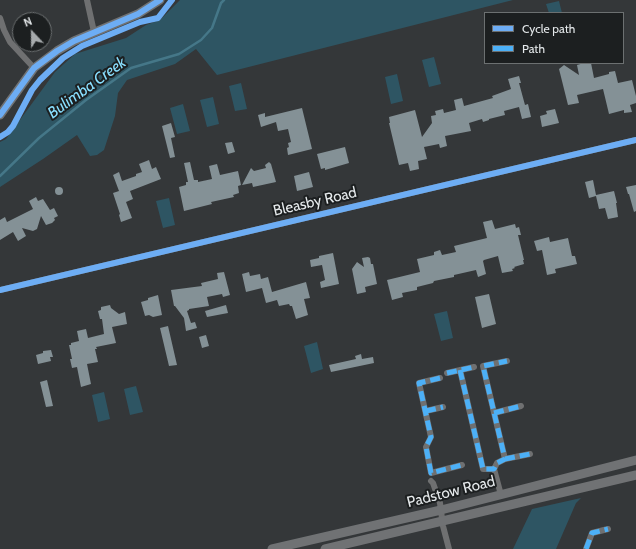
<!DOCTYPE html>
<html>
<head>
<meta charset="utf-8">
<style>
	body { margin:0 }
	#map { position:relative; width:636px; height:549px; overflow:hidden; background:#343739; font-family:Cabin,sans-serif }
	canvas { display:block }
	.legend { position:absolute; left:484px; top:12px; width:140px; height:52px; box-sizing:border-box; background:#1c1f20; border:1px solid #6c7071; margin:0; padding:5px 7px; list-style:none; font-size:12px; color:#e5e9eb }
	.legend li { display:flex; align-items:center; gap:8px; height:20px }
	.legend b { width:20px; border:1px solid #6c7071 }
	.north { position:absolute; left:12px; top:12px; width:40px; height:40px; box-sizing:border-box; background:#1c1f20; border:1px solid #6c7071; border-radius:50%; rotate:338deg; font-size:11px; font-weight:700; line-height:16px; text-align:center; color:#e5e9eb }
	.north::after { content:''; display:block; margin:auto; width:14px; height:18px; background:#a7abad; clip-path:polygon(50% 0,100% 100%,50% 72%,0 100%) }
</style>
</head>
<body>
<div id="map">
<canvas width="636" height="549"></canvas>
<ul class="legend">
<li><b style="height:5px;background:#6dadf4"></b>Cycle path</li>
<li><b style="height:5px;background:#4cb0f7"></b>Path</li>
</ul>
<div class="north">N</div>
</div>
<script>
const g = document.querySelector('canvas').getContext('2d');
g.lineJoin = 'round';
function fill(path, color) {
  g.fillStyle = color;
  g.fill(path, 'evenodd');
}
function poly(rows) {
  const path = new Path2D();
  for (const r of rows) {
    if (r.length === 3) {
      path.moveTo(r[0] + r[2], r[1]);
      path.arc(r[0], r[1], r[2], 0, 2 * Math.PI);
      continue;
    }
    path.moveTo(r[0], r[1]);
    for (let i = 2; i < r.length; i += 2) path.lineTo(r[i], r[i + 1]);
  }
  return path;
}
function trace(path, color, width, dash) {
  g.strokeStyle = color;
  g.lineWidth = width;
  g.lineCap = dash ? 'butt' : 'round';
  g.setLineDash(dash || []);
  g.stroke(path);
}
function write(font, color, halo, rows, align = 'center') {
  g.font = font + ' Cabin,sans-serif';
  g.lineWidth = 4;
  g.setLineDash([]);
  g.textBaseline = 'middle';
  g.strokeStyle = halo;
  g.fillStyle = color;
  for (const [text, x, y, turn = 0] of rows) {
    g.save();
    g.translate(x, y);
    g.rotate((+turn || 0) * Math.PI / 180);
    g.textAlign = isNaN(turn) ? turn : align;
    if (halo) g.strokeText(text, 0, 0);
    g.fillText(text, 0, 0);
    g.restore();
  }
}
fill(poly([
	[180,0,513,0,217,75,196,49,175,64,127,80,118,93,115,116,104,150,97,155,90,156,77,135,43,159,0,187,0,142,6,139,55,72,75,54,126,38,146,25,160,20],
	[559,1,562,13,549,13,546,4],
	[434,57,441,84,429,87,422,60],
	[397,74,403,101,391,104,385,77],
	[241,83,247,109,235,111,229,86],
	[213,97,219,124,207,127,200,100],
	[183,104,190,131,177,134,170,108],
	[169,198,175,225,163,228,156,201],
	[447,311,453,338,441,341,434,314],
	[317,342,323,369,311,373,304,346],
	[136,386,143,412,130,415,124,389],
	[104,392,110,419,98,422,92,395],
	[581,498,576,503,556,549,513,549,532,509]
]), '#2e5563');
trace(poly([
	[0,176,39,138,86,100,131,68,179,54,201,40,212,28,221,3,224,0]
]), '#457788', 2.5);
fill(poly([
	[584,63,591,63,594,78,609,74,609,72,615,71,618,83,632,80,636,96,636,103,630,105,632,112,624,113,624,110,609,114,603,89,577,95,579,103,568,105,559,69,564,65,579,75,577,65],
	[519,76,521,83,519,83,525,105,528,104,531,117,522,119,519,107,504,111,505,115,489,119,489,120,483,122,482,119,469,123,471,131,445,136,447,146,440,148,439,144,424,147,427,159,418,161,419,169,410,171,408,163,399,165,389,123,390,123,389,117,415,110,422,137,432,123,431,116,436,115,435,111,443,109,444,113,456,110,454,100,462,98,464,106,493,98,492,96,511,89,508,79],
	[302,108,312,149,288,155,287,148,289,147,288,143,291,142,288,129,278,131,276,122,261,127,258,115,265,113,265,117],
	[555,109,559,123,542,127,540,116,547,114,546,111],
	[171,123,175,137,171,138,175,157,170,158,162,126],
	[232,142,235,152,228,154,225,143],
	[345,147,349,163,325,170,325,168,321,169,317,154],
	[149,160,152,169,156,167,161,179,130,191,133,199,126,202,132,218,121,222,119,215,120,214,113,193,119,191,113,175,119,172,122,181,136,176,136,174,142,172,139,164],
	[190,162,194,180,198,180,198,182,212,179,209,166,217,164,220,175,238,171,241,185,238,186,239,193,233,195,234,197,211,202,212,204,184,211,179,187,186,185,186,182,188,182,184,163],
	[269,162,271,164,276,182,253,187,252,183,242,185,251,168,254,171,266,168,265,165],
	[309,172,313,187,297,191,294,176],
	[593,180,596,195,614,191,617,203,616,203,618,217,608,219,605,208,599,209,596,196,589,198,585,182],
	[636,185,636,211,634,212,629,194,628,194,626,187],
	[59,191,4],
	[36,197,38,201,43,199,50,210,54,208,58,216,54,218,55,220,52,223,46,225,41,216,37,229,33,231,22,228,26,236,18,241,13,232,0,240,0,220,5,217,7,222,33,209,29,201],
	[492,220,495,229,515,224,516,228,519,227,521,235,518,235,524,260,523,260,524,264,514,267,515,268,512,269,513,271,502,273,498,256,484,260,483,261,486,274,478,277,476,270,454,275,454,277,434,281,433,283,417,287,417,290,402,293,403,297,392,300,387,280,420,272,417,259,434,255,434,252,440,250,442,255,456,252,454,246,487,238,483,222],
	[549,237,550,242,568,238,572,256,575,256,577,264,555,269,556,273,547,275,542,250,537,251,534,241],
	[333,253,339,284,321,288,320,282,325,280,322,265,311,267,310,260,319,258,319,256],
	[368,257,370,258,371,264,373,264,377,284,365,287,366,292,357,294,352,269,357,262,364,267,362,258],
	[224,272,230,295,223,297,222,294,207,297,209,306,189,309,189,310,187,311,191,323,195,322,197,328,186,331,184,318,175,306,174,306,171,290,202,286,201,283,218,279,217,273],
	[249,272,250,276,260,274,261,279,268,277,272,292,306,282,310,298,304,299,308,315,296,319,292,306,290,306,289,304,279,306,277,300,266,303,262,288,246,292,242,274],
	[489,294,496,324,482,328,475,297],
	[158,295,162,315,153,317,149,315,145,316,141,302,148,300,148,298],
	[110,305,111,308,119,314,125,312,127,324,112,327,116,343,96,347,97,349,95,349,98,362,87,364,91,384,81,387,77,367,72,368,70,359,72,359,69,345,71,345,71,343,79,341,77,331,86,329,88,338,104,334,102,319,100,319,98,311,101,310,101,307],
	[226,305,228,313,207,317,205,311],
	[168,326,177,365,169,366,160,328],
	[206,335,209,346,202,348,199,337],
	[51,350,53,357,50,357,51,361,38,364,36,355,43,353,43,351],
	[361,354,362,359,373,357,374,363,331,372,329,365,356,359,355,356],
	[47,380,53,406,46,407,40,382]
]), '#849196');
trace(poly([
	[87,0,94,32],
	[0,18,4,30,10,42,34,68],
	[0,290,636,140],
	[460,370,483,469,494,469],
	[447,373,474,367],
	[440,378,419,383,431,437,426,447,431,473,462,465],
	[426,411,443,407],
	[494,413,521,406],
	[505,459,530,454],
	[494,469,497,463,505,459,483,366,507,361],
	[494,469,501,495],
	[431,481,433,483,440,503,443,526,449,549],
	[586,549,592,533,608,529]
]), '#6f7071', 6);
trace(poly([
	[0,115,34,68,57,51,74,41,138,14,160,0],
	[272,549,441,510,636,460],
	[325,549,636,475]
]), '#707274', 9);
trace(poly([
	[460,370,483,469,494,469,497,463,505,459,483,366,507,361],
	[447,373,474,367],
	[440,378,419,383,431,437,426,447,431,473,462,465],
	[426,411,443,407],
	[494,413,521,406],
	[505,459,530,454],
	[586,549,592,533,608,529]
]), '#4cb0f7', 5, [10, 5]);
trace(poly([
	[0,115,34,68,57,51,74,41,138,14,160,0],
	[0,137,8,132,13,126,32,90,40,80,63,58,82,46,140,22,158,18,172,0],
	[0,290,636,140]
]), '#6dadf4', 6);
write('15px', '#e5e9eb', '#1c1f20', [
	["Bleasby Road",315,202,-13],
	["Padstow Road",451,492,-14]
]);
write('italic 16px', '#89dfff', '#1c1f20', [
	["Bulimba Creek",87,88,-36]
]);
</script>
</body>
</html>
